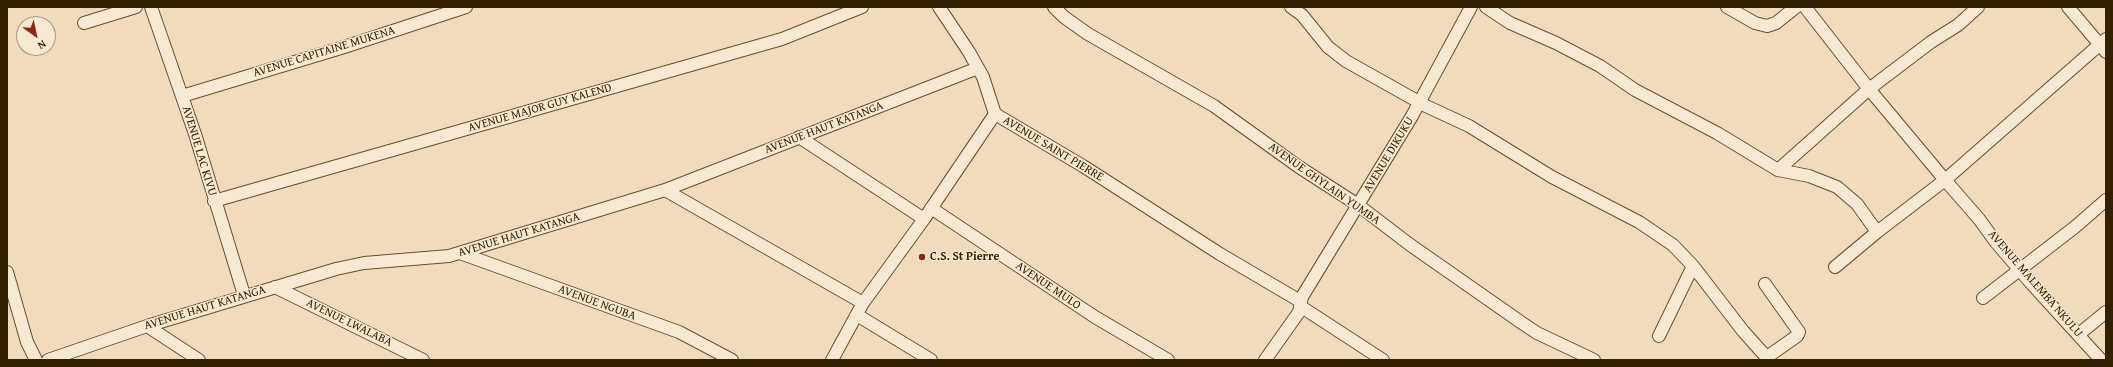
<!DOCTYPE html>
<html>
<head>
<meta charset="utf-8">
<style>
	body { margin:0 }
	#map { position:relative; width:2113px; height:367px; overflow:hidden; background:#f2dbbc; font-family:"Gentium Book Plus",serif }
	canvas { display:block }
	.frame { position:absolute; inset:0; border:8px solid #342103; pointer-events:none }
	.north { position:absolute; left:16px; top:16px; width:40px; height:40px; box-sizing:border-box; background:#f7e8d3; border:1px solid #a99880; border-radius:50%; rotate:147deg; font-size:11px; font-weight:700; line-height:16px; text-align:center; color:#342103 }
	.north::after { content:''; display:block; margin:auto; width:14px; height:18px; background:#8f2418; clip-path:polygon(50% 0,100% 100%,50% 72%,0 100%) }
</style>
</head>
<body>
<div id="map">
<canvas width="2113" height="367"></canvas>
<div class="frame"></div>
<div class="north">N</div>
</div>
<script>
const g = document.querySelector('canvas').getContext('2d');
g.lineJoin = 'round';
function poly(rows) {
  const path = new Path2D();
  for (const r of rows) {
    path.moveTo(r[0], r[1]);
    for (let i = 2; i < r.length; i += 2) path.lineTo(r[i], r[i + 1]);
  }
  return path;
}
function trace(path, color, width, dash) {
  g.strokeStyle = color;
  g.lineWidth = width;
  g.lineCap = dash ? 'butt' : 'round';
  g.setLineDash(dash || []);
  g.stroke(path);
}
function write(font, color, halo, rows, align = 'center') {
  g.font = font + ' "Gentium Book Plus",serif';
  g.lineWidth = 3;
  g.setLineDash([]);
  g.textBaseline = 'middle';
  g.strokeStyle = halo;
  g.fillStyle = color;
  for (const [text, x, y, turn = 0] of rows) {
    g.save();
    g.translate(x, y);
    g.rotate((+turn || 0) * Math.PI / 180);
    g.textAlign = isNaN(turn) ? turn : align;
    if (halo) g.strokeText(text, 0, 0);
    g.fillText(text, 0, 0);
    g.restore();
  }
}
const minor = poly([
	[151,7,195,134,244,295],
	[939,7,969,52,983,77,995,114],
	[1054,7,1064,17,1088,34,1214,106,1299,167,1358,205,1409,244,1522,323,1537,333,1594,360],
	[1291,7,1302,15,1328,47,1346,61,1426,106,1469,126,1552,177,1639,222,1673,245,1693,266,1743,331,1769,360],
	[1486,7,1510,23,1556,43,1600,66,1635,90,1717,133,1778,170,1809,176,1837,187,1857,204,1877,232,1945,180,1979,219,1995,241,2030,282,2101,360],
	[1727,7,1755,23,1767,26,1776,23,1796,7],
	[1805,7,1869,89,1945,180,2106,39],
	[2068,7,2106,52],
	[84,23,136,7],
	[182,96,341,48,466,7],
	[995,114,1083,166,1220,254,1300,301],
	[799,137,924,219],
	[1778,170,1869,89,1931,42,1958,25,1978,7],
	[665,190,863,303],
	[214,201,782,39,862,7],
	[931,208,1095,317,1168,360],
	[460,253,679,332,732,360],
	[1835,267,1877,232],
	[7,272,27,342,36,360],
	[1765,284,1799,332,1797,336,1767,357],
	[275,287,423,360],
	[1983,298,2075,227,2106,200],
	[1300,306,1383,360],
	[857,315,931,360],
	[147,326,199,360],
	[2079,334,2106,312],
	[1659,336,1693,266],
	[48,360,147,326,336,269,364,263,449,256,665,190,978,68],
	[832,360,863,303,924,219,995,114],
	[1265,360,1299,312,1302,297,1412,116,1471,7]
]);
trace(minor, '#645031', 14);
trace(minor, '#f7e8d3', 12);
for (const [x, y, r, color] of [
	[922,257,4,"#8f2418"]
]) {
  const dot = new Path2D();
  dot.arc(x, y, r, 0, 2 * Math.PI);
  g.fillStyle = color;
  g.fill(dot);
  trace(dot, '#f7e8d3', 1.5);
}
write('12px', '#342103', '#f7e8d3', [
	["AVENUE CAPITAINE MUKENA",324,52,-17],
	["AVENUE MAJOR GUY KALEND",540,108,-16],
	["AVENUE HAUT KATANGA",824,128,-21],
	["AVENUE SAINT PIERRE",1053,149,31],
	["AVENUE LAC KIVU",199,151,73],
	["AVENUE DIKUKU",1389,155,-59],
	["AVENUE GHYLAIN YUMBA",1324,184,35],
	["AVENUE HAUT KATANGA",519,235,-17],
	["AVENUE MALEMBA NKULU",2035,284,49],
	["AVENUE MULO",1048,286,34],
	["AVENUE NGUBA",597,303,20],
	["AVENUE HAUT KATANGA",205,308,-17],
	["AVENUE LWALABA",349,323,26]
]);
write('bold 12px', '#342103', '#f7e8d3', [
	["C.S. St Pierre",930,257]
], 'left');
</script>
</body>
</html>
